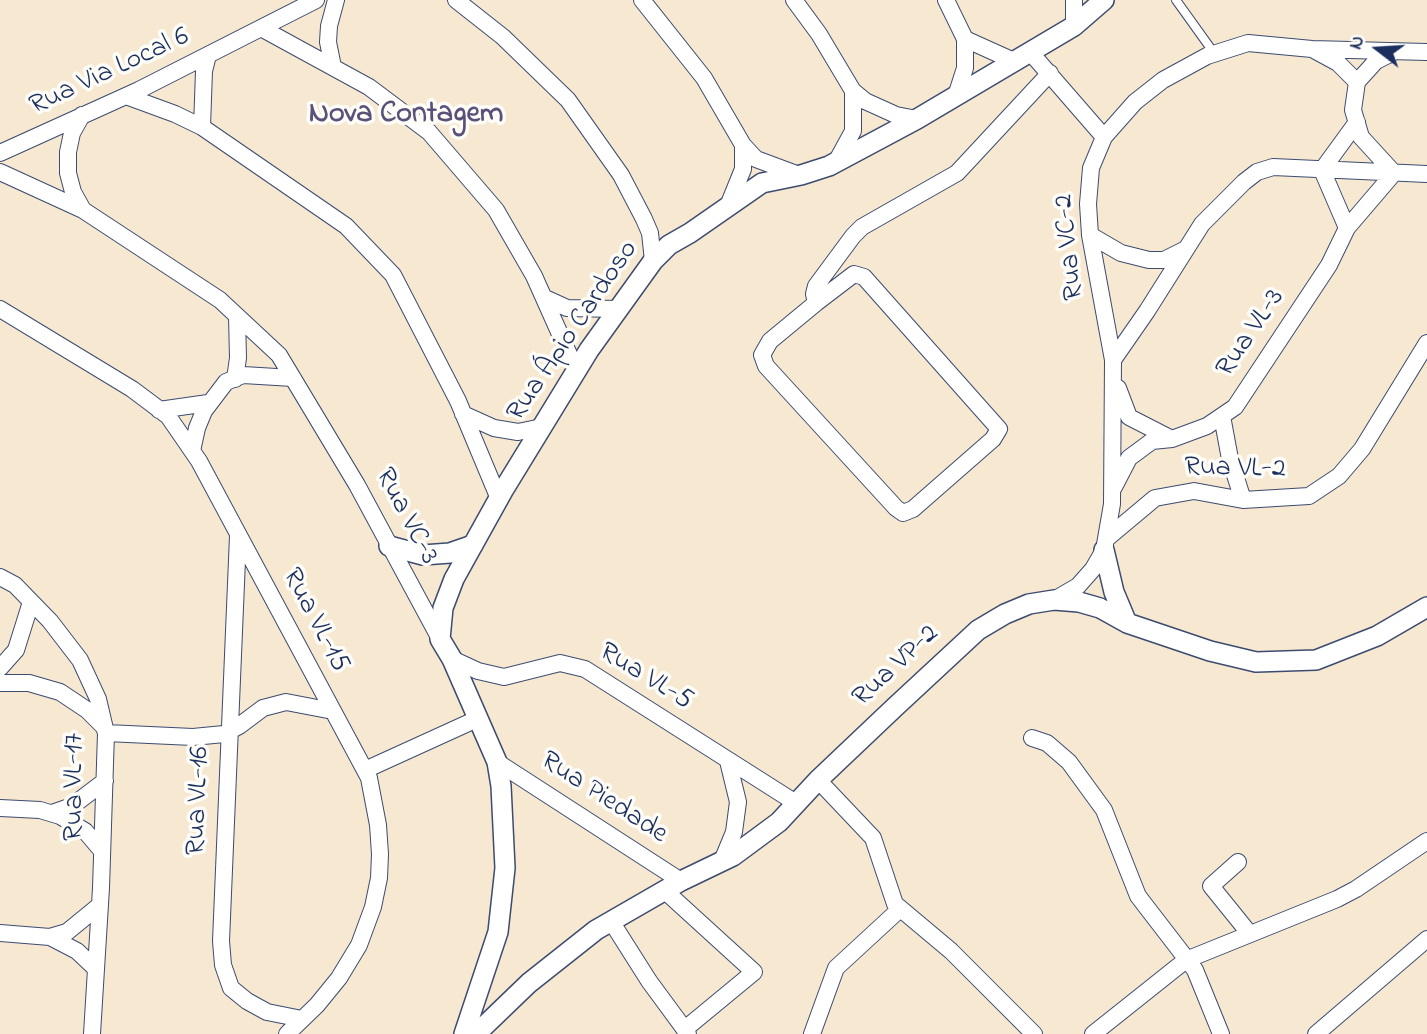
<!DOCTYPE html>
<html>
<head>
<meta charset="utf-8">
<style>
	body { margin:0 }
	#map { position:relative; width:1427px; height:1034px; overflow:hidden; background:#f6e8d1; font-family:"Indie Flower",sans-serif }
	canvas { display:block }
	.north { position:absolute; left:1343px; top:14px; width:70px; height:70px; -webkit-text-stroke:5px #fdfcf7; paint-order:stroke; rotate:287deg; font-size:19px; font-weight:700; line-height:28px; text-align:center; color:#1b2f5e }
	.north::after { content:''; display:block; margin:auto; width:24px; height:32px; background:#1b2f5e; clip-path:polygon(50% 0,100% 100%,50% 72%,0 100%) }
</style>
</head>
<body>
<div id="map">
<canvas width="1427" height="1034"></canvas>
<div class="north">N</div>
</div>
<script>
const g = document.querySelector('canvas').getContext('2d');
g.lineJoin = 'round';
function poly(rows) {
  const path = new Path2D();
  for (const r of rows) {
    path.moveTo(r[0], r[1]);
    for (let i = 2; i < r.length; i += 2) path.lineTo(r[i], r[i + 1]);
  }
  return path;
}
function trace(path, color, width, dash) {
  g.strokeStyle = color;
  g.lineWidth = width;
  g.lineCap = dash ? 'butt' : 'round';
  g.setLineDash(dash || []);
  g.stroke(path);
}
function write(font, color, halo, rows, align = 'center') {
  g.font = font + ' "Indie Flower",sans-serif';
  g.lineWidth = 7;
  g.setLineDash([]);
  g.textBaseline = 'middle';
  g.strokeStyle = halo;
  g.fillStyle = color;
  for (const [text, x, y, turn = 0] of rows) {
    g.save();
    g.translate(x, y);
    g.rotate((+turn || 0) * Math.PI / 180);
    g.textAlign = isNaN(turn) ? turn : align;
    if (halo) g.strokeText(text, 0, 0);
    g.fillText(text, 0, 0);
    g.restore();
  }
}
const service = poly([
	[1176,0,1214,53]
]);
const minor = poly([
	[456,0,503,37,568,100,621,175,644,219,650,233,653,261],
	[642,0,704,78,743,145,756,159,799,175],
	[794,0,819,34,853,91,853,131,836,162],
	[946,0,965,39,965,68,956,96],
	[1074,26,1074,0],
	[261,28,369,87,429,132,496,210,534,276,576,370],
	[965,39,1016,62],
	[1314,50,1338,63,1357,82],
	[1031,53,1104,137],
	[208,55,204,71,202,127,346,226,393,275,458,401,499,499],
	[333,67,328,42,329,26,336,0],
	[853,91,865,101,896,115,917,119],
	[126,96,175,114,202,127],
	[82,115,72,133,68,152,68,173,73,192,83,210],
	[0,153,139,90,316,0],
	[0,172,83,210,220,300,279,355,357,485,440,639],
	[728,206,743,169,743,145],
	[1347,228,1394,173,1361,137,1353,110,1357,82,1376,61,1392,53],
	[1090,235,1121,253,1149,260,1164,260,1186,249],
	[545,298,567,308,618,309],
	[816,303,854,274,864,277,999,429,993,439,913,509,903,513,896,508,766,366,762,355,770,341,816,303,814,294,816,286,853,236,862,227,957,173,1050,73],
	[0,309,132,389,168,416,199,461,369,778,378,825,380,854,379,878,373,907,359,945,339,978,317,1005,287,1034],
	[1113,360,1147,311,1202,224,1244,182,1257,172,1273,167,1427,174],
	[235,379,238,358,237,316],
	[1118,388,1129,417,1172,439],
	[159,410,208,403],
	[463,414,494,428,518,432,542,427],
	[1222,416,1230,459,1243,500],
	[192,451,197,428,204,411,226,382,243,375,293,378],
	[1114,487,1129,458,1152,441,1172,439,1207,426,1235,407,1329,265,1347,228,1322,170,1357,122],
	[238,536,221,941,223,965,231,988,247,1001,267,1012,302,1019],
	[1106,539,1155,498,1194,491,1243,500,1309,496,1339,476,1362,449,1427,343],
	[0,577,15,585,50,621,80,660,98,699,106,733,101,888,92,1034],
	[1054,600,1078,586,1093,569,1104,550,1112,504,1113,360,1090,235,1088,204,1091,168,1104,137,1135,102,1163,80,1207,56,1248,43,1312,49,1427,52],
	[452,659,478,671,504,677,560,663,585,669,796,803],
	[0,668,16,650,31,602],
	[0,683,29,683,60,692,87,710,104,727,106,733,193,737,224,734,239,726,263,708,286,702,333,711],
	[1032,738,1047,743,1069,762,1104,810,1138,896,1195,970,1221,1034],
	[497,762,681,881],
	[365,770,477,719],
	[818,780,873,838,895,904,951,951,1034,1034],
	[0,808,40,810,60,816,85,831,102,851],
	[52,813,72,806,105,781],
	[722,861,734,832,738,802,728,761],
	[1238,862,1211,886,1249,933],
	[664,890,754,972,685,1029],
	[611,921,649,981,688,1034],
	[0,933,50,937,77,951,96,969],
	[50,937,67,932,100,905],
	[812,1034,836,968,900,909],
	[1093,1034,1186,960,1337,899,1356,889,1427,841],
	[1316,1034,1427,939]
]);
const tertiary = poly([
	[389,546,423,555,450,553,473,545],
	[1104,550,1114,592,1127,623],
	[464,1034,498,932,505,868,501,786,497,762,452,659,440,639,443,608,454,579,504,489,589,350,653,261,669,245,690,233,762,183,801,175,829,166,917,119,1074,26,1104,0],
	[476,1034,529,983,596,930,681,881,733,856,779,822,818,780,895,707,978,630,1005,614,1029,604,1054,600,1079,602,1100,608,1127,623,1210,651,1256,662,1316,660,1377,636,1427,607]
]);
trace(service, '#3c4b6f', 10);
trace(minor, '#3c4b6f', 18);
trace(tertiary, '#3c4b6f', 22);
trace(service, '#fff', 8);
trace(minor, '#fff', 16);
trace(tertiary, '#fff', 19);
write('28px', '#1b2f5e', '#fdfcf7', [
	["Rua Via Local 6",110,73,-25],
	["Rua VC-2",1071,247,-96],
	["Rua Ápio Cardoso",574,332,-56],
	["Rua VL-3",1252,334,-56],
	["Rua VL-2",1235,470,1],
	["Rua VC-3",405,517,62],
	["Rua VL-15",314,621,62],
	["Rua VP-2",897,667,-43],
	["Rua VL-5",645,678,31],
	["Rua VL-17",76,787,-90],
	["Rua Piedade",603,799,33],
	["Rua VL-16",200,801,-88]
]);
write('bold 30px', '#5a517a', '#fdfcf7', [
	["Nova Contagem",406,116]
]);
</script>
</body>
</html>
